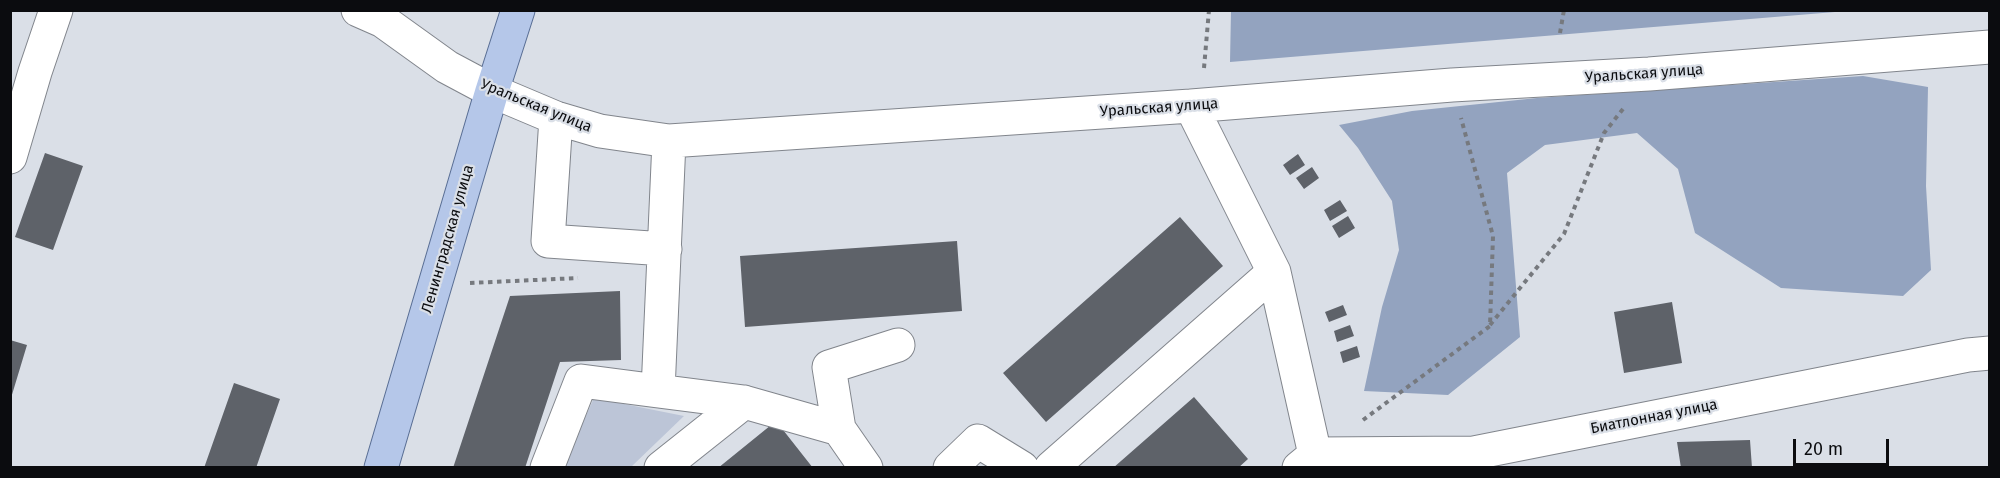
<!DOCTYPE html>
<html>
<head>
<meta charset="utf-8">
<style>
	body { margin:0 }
	#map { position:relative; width:2000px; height:478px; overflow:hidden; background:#dadfe7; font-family:"Fira Sans",sans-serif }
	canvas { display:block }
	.frame { position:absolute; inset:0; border:12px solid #0b0c0f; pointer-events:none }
	.scale { position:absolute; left:1793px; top:439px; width:96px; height:27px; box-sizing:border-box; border:3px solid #0b0c0f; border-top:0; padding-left:8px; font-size:18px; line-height:21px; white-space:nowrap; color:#0b0c0f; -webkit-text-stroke:4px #dadfe7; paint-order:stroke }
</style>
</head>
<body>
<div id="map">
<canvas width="2000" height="478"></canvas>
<div class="frame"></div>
<div class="scale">20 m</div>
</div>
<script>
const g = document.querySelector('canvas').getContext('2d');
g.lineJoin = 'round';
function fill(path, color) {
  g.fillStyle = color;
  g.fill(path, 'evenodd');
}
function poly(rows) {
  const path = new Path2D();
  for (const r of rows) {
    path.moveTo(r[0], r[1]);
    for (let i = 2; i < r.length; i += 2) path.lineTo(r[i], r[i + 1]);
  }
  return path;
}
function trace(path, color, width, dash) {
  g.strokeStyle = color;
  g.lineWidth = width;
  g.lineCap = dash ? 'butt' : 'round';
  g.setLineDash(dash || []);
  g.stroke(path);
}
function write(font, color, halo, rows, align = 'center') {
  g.font = font + ' "Fira Sans",sans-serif';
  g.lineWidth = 4.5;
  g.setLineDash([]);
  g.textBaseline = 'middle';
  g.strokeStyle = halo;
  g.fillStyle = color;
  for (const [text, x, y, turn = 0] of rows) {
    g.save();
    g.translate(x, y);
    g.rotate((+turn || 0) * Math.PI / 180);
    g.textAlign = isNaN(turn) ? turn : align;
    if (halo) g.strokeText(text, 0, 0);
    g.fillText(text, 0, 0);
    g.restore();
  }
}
fill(poly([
	[594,398,684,416,631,467,562,468]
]), '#bcc5d7');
fill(poly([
	[1231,11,1231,10,1847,11,1230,62],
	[1863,76,1928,87,1926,186,1931,270,1903,296,1781,288,1695,233,1678,169,1637,133,1545,145,1507,173,1520,337,1448,395,1364,391,1382,307,1399,250,1392,201,1358,148,1339,125,1412,111,1537,98]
]), '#93a3bf');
fill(poly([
	[45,153,83,166,53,250,15,237],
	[1298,154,1305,165,1290,175,1283,165],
	[1312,167,1319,178,1304,189,1296,178],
	[1340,200,1347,211,1330,221,1324,210],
	[1348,216,1355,228,1339,238,1332,226],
	[1180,217,1223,266,1046,422,1003,373],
	[957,241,962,311,745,327,740,256],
	[620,291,621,360,560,362,525,468,453,468,510,296],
	[1672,302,1682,363,1624,373,1614,312],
	[1343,305,1347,315,1329,322,1325,312],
	[1350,325,1354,336,1337,342,1334,331],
	[10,340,27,345,11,398,10,398],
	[1357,346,1360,357,1343,363,1340,352],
	[234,383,280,399,256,468,204,468],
	[1194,397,1248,459,1238,468,1113,468],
	[776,421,813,468,718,468],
	[1750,440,1752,468,1681,468,1677,442]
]), '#5e6269');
const minor = poly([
	[358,10,383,21,447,67,492,91,556,118,600,131,669,141,1191,106,1452,85,1649,74,1990,47],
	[1191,106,1274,272,1318,468],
	[556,118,548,241,665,249],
	[669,141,658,391,744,402,839,429,866,468],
	[10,157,35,72,56,10],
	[839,429,829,367,898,345],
	[547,468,581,381,658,391],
	[661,468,744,402],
	[950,468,978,441,1022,468],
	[1051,468,1274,272],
	[1299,468,1316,454,1474,453,1968,355,1990,353]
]);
const major = poly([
	[381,468,492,91,518,10]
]);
trace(minor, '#81858c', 35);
trace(major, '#596e94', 35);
trace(poly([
	[1560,33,1564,10],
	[1204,68,1209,10],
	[470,283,578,278],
	[1490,325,1564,234,1604,133,1623,109],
	[1363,420,1490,326,1493,236,1461,118]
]), '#76797e', 4, [4.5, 4.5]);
trace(minor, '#fff', 33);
trace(major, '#b5c7e9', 33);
write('15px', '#0b0c0f', '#dadfe7', [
	["Уральская улица",1644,74,-4],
	["Уральская улица",536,106,22],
	["Уральская улица",1159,108,-4],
	["Ленинградская улица",448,239,-74],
	["Биатлонная улица",1654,417,-11]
]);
</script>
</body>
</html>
